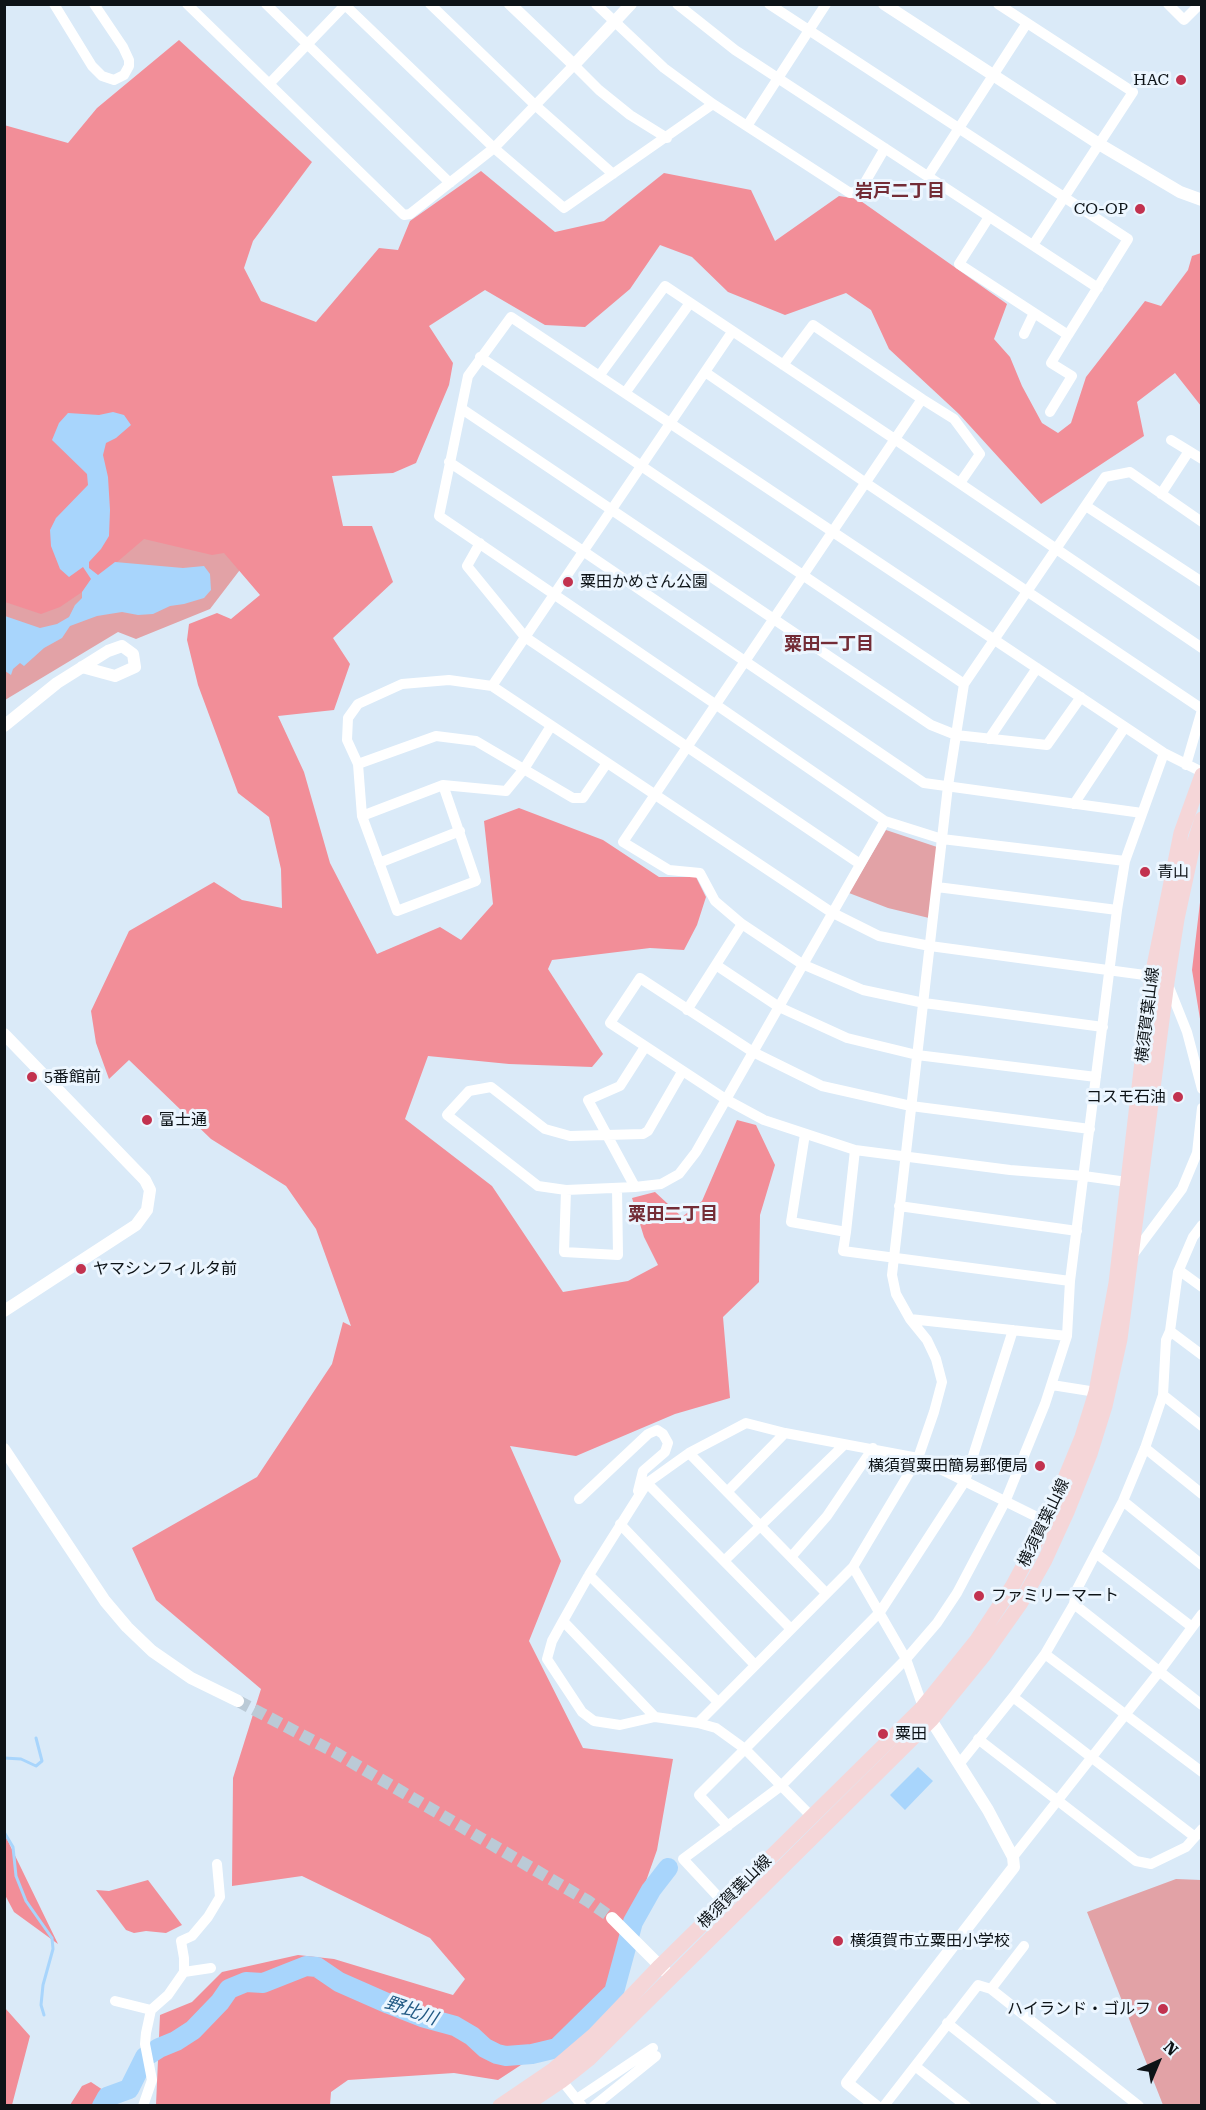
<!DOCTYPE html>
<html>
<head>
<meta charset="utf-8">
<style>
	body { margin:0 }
	#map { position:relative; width:1206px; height:2110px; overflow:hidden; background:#daeaf8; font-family:"Roboto Serif",serif }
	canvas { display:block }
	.frame { position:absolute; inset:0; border:6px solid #0d1317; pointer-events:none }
	.north { position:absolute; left:1128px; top:2032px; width:60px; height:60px; -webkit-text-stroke:4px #ecf6ff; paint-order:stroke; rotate:44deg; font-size:16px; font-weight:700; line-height:24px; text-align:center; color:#0d1317 }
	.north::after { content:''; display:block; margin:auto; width:21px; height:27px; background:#0d1317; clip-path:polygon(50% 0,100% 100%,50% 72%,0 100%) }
</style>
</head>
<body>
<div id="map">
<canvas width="1206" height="2110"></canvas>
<div class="frame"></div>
<div class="north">N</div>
</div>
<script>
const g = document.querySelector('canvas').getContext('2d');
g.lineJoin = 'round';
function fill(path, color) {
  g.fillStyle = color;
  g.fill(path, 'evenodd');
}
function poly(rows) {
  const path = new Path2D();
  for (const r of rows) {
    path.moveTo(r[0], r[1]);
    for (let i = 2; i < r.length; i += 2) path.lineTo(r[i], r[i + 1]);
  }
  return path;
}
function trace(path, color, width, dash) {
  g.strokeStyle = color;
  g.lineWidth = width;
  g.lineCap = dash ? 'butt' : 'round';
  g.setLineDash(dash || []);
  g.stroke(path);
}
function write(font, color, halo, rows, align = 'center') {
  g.font = font + ' "Roboto Serif","Noto Sans JP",serif';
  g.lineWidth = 6;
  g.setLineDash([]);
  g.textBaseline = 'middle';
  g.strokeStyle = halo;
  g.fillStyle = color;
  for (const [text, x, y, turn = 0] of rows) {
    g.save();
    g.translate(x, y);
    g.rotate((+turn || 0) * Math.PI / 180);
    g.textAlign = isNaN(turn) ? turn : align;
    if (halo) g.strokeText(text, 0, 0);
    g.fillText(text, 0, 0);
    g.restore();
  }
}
fill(poly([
	[70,480,249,558,210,609,136,639,118,632,5,700,5,588],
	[886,830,937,847,929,918,888,908,849,893],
	[1176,1879,1201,1880,1201,2105,1163,2105,1087,1912]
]), '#e2a2a6');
fill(poly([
	[179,40,312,162,253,241,244,268,261,301,316,322,379,248,398,250,410,221,481,171,555,232,604,221,664,173,751,190,775,241,839,196,858,199,1007,304,994,339,1010,357,1022,386,1042,423,1058,433,1071,423,1086,377,1145,301,1161,306,1188,270,1192,256,1201,253,1201,406,1175,373,1137,402,1144,436,1041,504,959,414,889,349,871,310,846,293,785,315,728,292,692,257,660,245,630,289,585,327,545,325,485,290,429,326,453,363,449,385,416,463,393,473,332,476,343,526,372,526,393,582,333,638,350,664,334,710,278,716,304,772,330,863,377,954,440,927,461,940,493,904,484,821,519,808,603,840,659,877,696,877,706,897,697,925,684,950,650,948,552,960,548,969,603,1054,592,1067,509,1064,428,1056,405,1119,492,1186,563,1292,628,1281,658,1265,644,1237,632,1198,655,1192,682,1217,702,1201,737,1120,756,1125,775,1165,760,1215,759,1282,723,1317,730,1398,675,1414,576,1456,510,1446,561,1561,529,1641,583,1748,673,1759,657,1850,599,2014,498,2080,454,2073,348,2080,331,2092,330,2105,156,2105,160,2015,192,2002,222,1972,298,1955,334,1959,453,1995,465,1979,430,1938,302,1876,232,1886,233,1778,261,1689,156,1600,132,1548,257,1477,332,1364,343,1322,351,1326,316,1229,286,1186,211,1139,129,1060,109,1079,96,1043,91,1011,129,931,214,882,242,900,282,908,281,869,269,817,238,793,198,685,187,640,189,624,217,613,231,619,260,595,224,553,212,555,144,539,82,592,60,607,41,614,5,602,4,125,68,143,97,108],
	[1201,894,1201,1025,1192,970],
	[4,1835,5,1835,58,1944,14,1912,5,1895],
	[148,1880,182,1925,166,1933,146,1931,134,1933,126,1930,96,1890,109,1891],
	[5,2008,30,2036,12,2105,5,2105],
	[91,2082,109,2094,111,2105,70,2105,82,2086]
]), '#f28e98');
fill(poly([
	[113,412,124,415,131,425,116,438,106,443,103,455,108,477,110,510,109,536,101,549,89,562,89,568,98,575,115,562,183,568,204,566,210,574,211,590,204,598,184,604,170,606,153,614,138,615,122,612,97,616,70,626,62,638,44,648,24,666,20,663,13,669,11,675,5,671,5,616,40,628,57,624,69,617,75,605,82,598,82,592,91,579,83,567,69,577,60,569,51,546,50,530,56,518,88,485,87,474,52,440,59,423,68,413,99,415],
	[918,1767,933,1781,905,1810,890,1795]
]), '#a8d5fc');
trace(poly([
	[4,1758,21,1759,36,1766,42,1761,36,1738],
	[4,1832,13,1847,16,1876,26,1901,52,1938,53,1949,43,1985,41,2005,44,2015]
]), '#a8d5fc', 3);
trace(poly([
	[102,2106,107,2097,129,2089,145,2057,159,2048,176,2041,193,2030,220,2002,229,1989,246,1982,263,1983,306,1966,317,1967,339,1982,389,2004,422,2017,455,2026,472,2036,485,2048,497,2054,506,2056,532,2054,557,2048,614,1992,633,1922,651,1890,668,1868]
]), '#a8d5fc', 20);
trace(poly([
	[238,1701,336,1753,588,1901,612,1918]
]), '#bbcad6', 12, [12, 6]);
trace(poly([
	[54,4,92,66,102,76,114,80,124,75,129,66,129,60,123,47,94,4],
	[187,4,404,215,410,214,494,148,574,65,599,90,630,115,667,138],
	[266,4,450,183],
	[344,4,494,148,564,208,713,104],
	[430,4,535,105,613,174],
	[596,4,664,68,713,104,850,193,860,191,885,148],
	[677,4,735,50,1098,288],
	[769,4,1128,239,1068,335,959,264,989,217],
	[998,4,1133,92,1033,245],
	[1168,4,1184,20,1200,4],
	[270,83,346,4],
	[747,126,826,4],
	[928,176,1027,23],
	[1024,334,1034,313],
	[480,357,964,684],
	[783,365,813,325,922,399,623,842,669,870,700,873,715,901,742,924,802,964,863,990,924,1003,1103,1027],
	[705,372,866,483,1202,709],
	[599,376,665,286,896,440,1202,648],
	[625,393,690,303],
	[922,399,954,419,980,454,960,483],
	[462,409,931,725,956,735,1047,745,1081,697],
	[1050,412,1072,376,1051,363,1068,335],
	[1171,440,1189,451],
	[449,462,583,551,924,783,1142,813],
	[1161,494,1189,451,1202,459],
	[1086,506,1202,582],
	[480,543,467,566,525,637,860,864],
	[492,686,732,332],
	[551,726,524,769,506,791,443,785,476,881,397,911,362,816,358,764,347,740,348,718,358,704,402,684,449,680,492,686,831,912,879,936,930,946,1152,976,1167,982,1187,1032,1202,1089],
	[989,739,1037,668],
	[358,764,436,736,476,741,573,798,583,798,607,763],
	[1186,765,1202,710],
	[1074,804,1125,727],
	[362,816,443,785],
	[1125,861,942,839,885,821,715,704,439,516,468,376,511,317,1164,753,1202,772],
	[379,863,460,831],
	[937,887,1117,910],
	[716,965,779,1007,847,1038,917,1055,1096,1077],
	[687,1010,742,924],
	[645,1047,620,1086,588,1100,635,1187,661,1184,679,1174,696,1152,885,821],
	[1090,1129,911,1106,822,1086,753,1052,640,978,610,1023,727,1100,764,1120,855,1150,1010,1170,1084,1176,1127,1182],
	[805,1134,791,1222,846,1232,843,1251,1070,1281],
	[635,1187,566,1190,538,1186,447,1115,469,1091,491,1087,545,1129,570,1136,643,1134,648,1131,682,1072],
	[566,1190,564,1252,618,1255,617,1188],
	[899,1206,1077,1231],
	[846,1232,855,1150],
	[1132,1256,1182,1189,1197,1153,1202,1108],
	[1180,1271,1202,1287],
	[910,1319,1067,1336],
	[1170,1331,1202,1355],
	[1052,1385,1096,1392],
	[1163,1395,1202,1426],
	[1145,1448,1202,1494],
	[689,1453,826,1593],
	[647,1483,790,1628],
	[727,1492,785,1433],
	[579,1499,648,1434,657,1430,663,1434,668,1443,665,1452,643,1471,638,1491],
	[1123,1501,1202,1565],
	[1047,1522,918,1458,934,1412,942,1382,936,1359,927,1340,910,1319,896,1294,892,1275,948,786,964,684,1105,477,1130,472,1202,522],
	[620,1524,755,1665],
	[1097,1554,1192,1627],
	[791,1557,827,1516,873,1448],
	[725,1560,844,1445],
	[589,1575,718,1702],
	[1074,1604,1202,1705],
	[563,1621,552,1641,547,1659,582,1712,594,1721,620,1725,655,1717],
	[1045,1654,1202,1772],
	[1013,1697,1195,1837],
	[698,1723,853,1567],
	[978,1739,1136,1861,1151,1864,1186,1847,1202,1829],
	[960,1763,1013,1697,1045,1654,1074,1604,1076,1591,1123,1501,1145,1448,1163,1395,1166,1340,1170,1331,1178,1272,1193,1237,1202,1225],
	[811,1816,745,1749,880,1612,965,1481,1013,1330],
	[728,1826,699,1795,745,1749,716,1728,698,1723,655,1717,563,1621,589,1575,647,1483,689,1453,746,1423,785,1433,918,1458,853,1567,906,1659,923,1707],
	[1013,1857,1159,1672,1202,1614],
	[724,1903,683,1859,781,1786,906,1659,937,1623,957,1593,1005,1502,1045,1404,1067,1336,1070,1281,1117,910,1125,861,1164,753],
	[184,1972,211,1968],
	[991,1989,1139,2106],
	[115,2001,151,2010],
	[947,2023,1052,2106],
	[915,2066,966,2106],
	[559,2077,582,2106],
	[577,2099,653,2048],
	[143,2106,152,2080,145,2044,146,2033,151,2010,168,1995,184,1972,184,1958,181,1941,192,1936,208,1917,220,1897,217,1864],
	[594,2106,656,2056],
	[884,2106,978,1985,991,1989,1024,1946]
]), '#fff', 10);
trace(poly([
	[510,4,574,65,631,4],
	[884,4,1099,144,1180,192,1202,200],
	[4,726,57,683,108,651,122,646,133,654,135,667,115,676,82,667],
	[4,1034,145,1180,150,1190,147,1210,136,1225,4,1311],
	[4,1449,105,1601,127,1627,152,1651,191,1678,238,1701],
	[612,1918,666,1972],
	[876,2106,847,2083,1014,1867,1013,1857,988,1810,926,1712]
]), '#fff', 12);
trace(poly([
	[500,2106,553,2070,594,2035,660,1966,923,1707,977,1640,1012,1587,1047,1522,1082,1437,1096,1392,1116,1283,1152,976,1181,833,1202,775],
	[524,2106,561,2081,590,2058,931,1720,984,1655,1020,1604,1045,1560,1067,1512,1090,1454,1105,1406,1120,1339,1167,982,1177,919,1192,850,1202,819]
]), '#f5d6d8', 15);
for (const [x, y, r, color] of [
	[1181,80,6,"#c2324f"],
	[1140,209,6,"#c2324f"],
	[568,582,6,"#c2324f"],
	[1145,872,6,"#c2324f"],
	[32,1077,6,"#c2324f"],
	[1178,1097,6,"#c2324f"],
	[147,1120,6,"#c2324f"],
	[81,1269,6,"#c2324f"],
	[1040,1466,6,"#c2324f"],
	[979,1596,6,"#c2324f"],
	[883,1734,6,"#c2324f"],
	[838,1941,6,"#c2324f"],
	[1163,2009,6,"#c2324f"]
]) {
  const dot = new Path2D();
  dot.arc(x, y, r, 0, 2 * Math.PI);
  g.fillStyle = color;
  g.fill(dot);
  trace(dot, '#ecf6ff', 2);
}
write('16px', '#0d1317', '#ecf6ff', [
	["HAC",1169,80,"right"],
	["CO-OP",1128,209,"right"],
	["粟田かめさん公園",580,582],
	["青山",1157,872],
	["5番館前",44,1077],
	["コスモ石油",1166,1097,"right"],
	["富士通",159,1120],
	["ヤマシンフィルタ前",93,1269],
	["横須賀粟田簡易郵便局",1028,1466,"right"],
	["ファミリーマート",991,1596],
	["粟田",895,1734],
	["横須賀市立粟田小学校",850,1941],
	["ハイランド・ゴルフ",1151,2009,"right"]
], 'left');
write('16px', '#0d1317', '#ecf6ff', [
	["横須賀葉山線",1148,1015,-83],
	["横須賀葉山線",1044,1523,-64],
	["横須賀葉山線",735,1892,-45]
]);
write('bold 18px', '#732c36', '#ecf6ff', [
	["岩戸二丁目",900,192],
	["粟田一丁目",829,645],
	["粟田二丁目",673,1215]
]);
write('italic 18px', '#225a84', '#ecf6ff', [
	["野比川",411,2011,19]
]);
</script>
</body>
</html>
